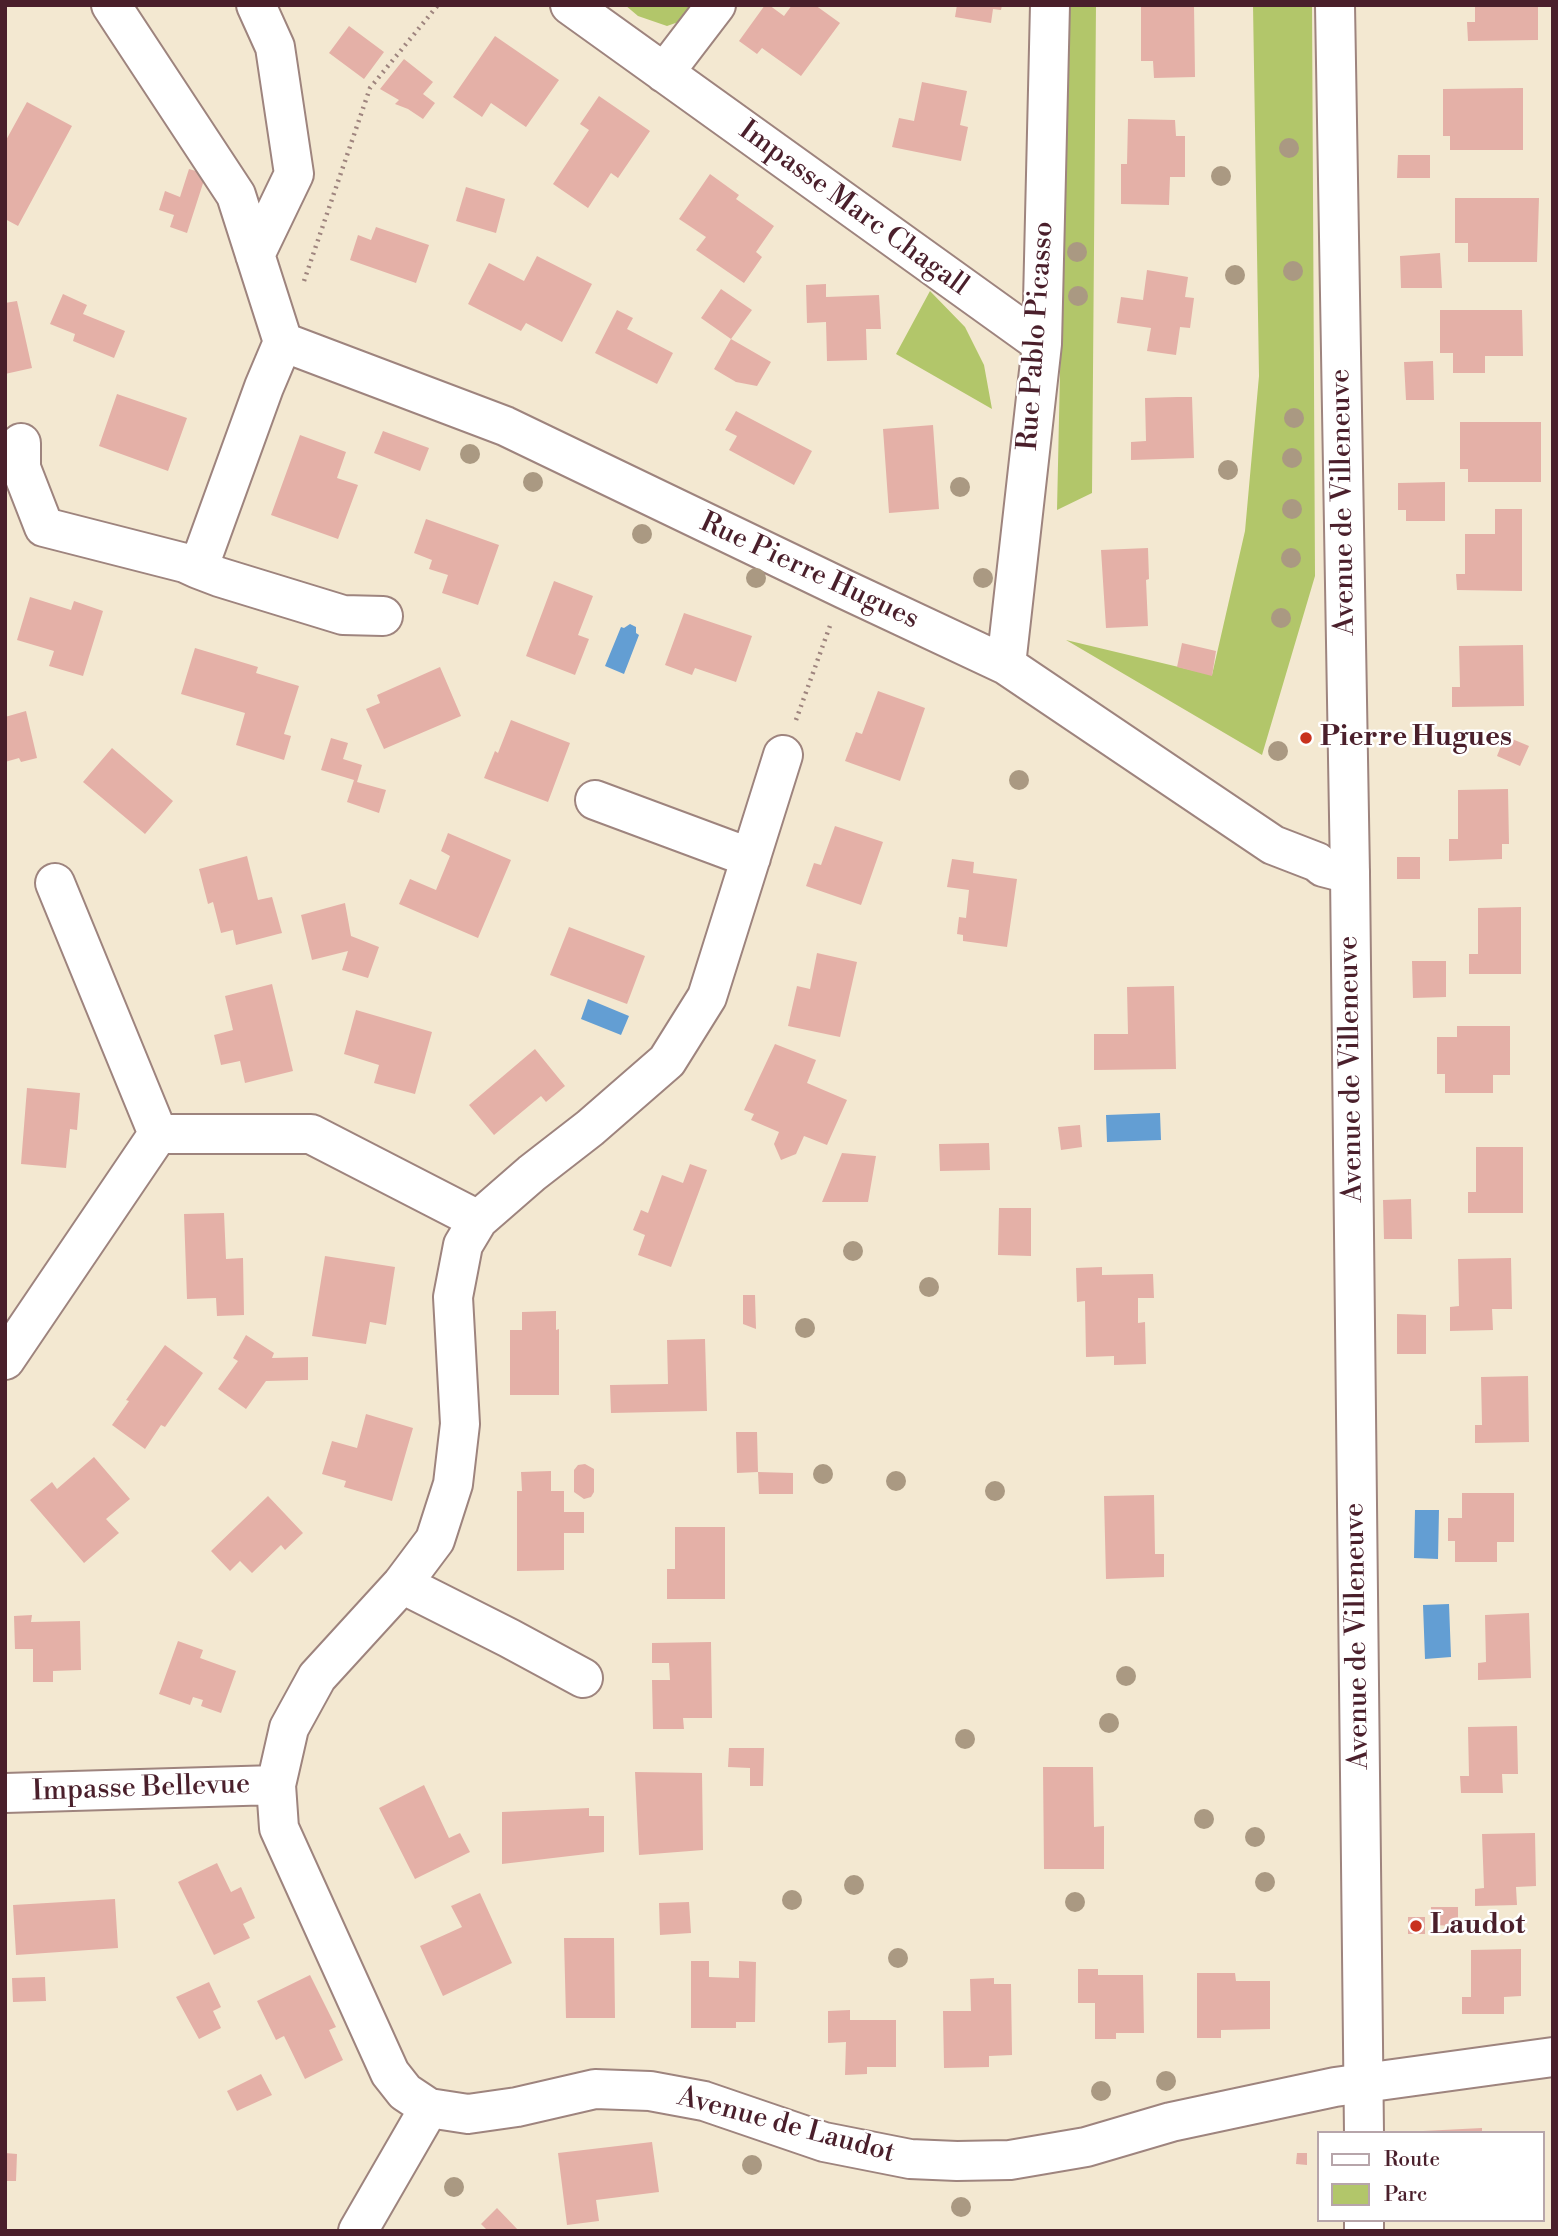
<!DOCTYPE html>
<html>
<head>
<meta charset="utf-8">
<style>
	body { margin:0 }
	#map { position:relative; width:1558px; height:2236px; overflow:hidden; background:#f3e8d1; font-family:"Libre Bodoni",serif }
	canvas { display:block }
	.frame { position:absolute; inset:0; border:7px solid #4a1f2b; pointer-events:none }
	.legend { position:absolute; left:1317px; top:2131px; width:228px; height:91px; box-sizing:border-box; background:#fff; border:2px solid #b7a5aa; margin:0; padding:9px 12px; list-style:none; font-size:21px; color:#4a1f2b }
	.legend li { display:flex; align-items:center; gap:14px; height:35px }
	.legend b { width:35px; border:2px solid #b7a5aa }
</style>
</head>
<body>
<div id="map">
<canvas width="1558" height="2236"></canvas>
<div class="frame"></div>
<ul class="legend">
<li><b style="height:9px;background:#fff"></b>Route</li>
<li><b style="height:19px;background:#b2c66a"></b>Parc</li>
</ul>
</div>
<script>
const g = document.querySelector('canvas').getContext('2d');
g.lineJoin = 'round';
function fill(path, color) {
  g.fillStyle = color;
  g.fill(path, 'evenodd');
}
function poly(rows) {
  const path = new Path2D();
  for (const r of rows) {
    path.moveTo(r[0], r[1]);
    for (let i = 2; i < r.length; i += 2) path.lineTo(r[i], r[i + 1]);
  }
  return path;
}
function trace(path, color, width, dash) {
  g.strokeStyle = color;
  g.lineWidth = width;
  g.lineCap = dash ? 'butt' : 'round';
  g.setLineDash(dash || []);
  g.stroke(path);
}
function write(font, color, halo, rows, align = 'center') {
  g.font = font + ' "Libre Bodoni",serif';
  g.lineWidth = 5;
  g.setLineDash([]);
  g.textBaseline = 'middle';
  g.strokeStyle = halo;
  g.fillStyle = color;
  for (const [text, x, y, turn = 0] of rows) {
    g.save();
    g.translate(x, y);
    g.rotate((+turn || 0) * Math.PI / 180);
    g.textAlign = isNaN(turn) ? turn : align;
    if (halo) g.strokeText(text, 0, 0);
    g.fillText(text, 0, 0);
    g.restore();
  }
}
fill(poly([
	[625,5,697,5,687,19,667,26,638,16],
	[1068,5,1096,5,1092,493,1057,510],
	[1253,5,1312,5,1315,576,1262,755,1066,640,1212,675,1245,531,1259,376],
	[930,291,965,327,984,365,992,409,896,354]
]), '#b2c66a');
fill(poly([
	[630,624,636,627,636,633,639,635,624,674,605,666,621,627,624,628],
	[588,999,629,1016,621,1035,581,1019],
	[1160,1113,1161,1140,1107,1142,1106,1115],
	[1415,1510,1439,1510,1438,1559,1414,1558],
	[1449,1604,1451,1657,1425,1659,1423,1605]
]), '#639ed3');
fill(poly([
	[765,5,769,5,784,16,792,5,815,5,840,23,801,76,762,48,757,54,739,41],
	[957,5,1002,5,1001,10,993,9,991,23,955,17],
	[1141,5,1194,5,1195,77,1154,78,1153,61,1141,61],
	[1475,5,1538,5,1538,40,1468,41,1467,22,1475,22],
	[349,26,384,52,364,79,329,53],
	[495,36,559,80,526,127,491,103,482,117,453,97],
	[404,59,433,82,423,94,435,103,423,119,408,109,395,104,399,100,380,89],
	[922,82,967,91,960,125,968,127,961,161,892,147,899,118,914,121],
	[1523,88,1523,150,1450,150,1450,136,1443,136,1443,89],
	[599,96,650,131,618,178,611,173,588,208,553,184,589,130,580,124],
	[27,102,72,126,18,226,5,219,5,142],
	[1128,119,1175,120,1176,136,1185,136,1185,177,1170,177,1169,205,1121,204,1121,164,1127,164],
	[1398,155,1430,155,1430,178,1397,178],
	[189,169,206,174,187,233,170,227,174,215,159,210,165,191,180,197],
	[710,174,739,195,736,199,774,226,756,252,762,257,744,283,696,250,706,237,679,219],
	[466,187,505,199,496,233,456,221],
	[1455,198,1539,198,1537,262,1468,262,1468,243,1455,243],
	[376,227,429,245,416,283,350,260,358,235,371,240],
	[1440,253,1442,288,1401,288,1400,256],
	[537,256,592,284,562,342,526,323,521,331,468,304,489,263,524,281],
	[1147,270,1188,277,1185,297,1194,298,1190,328,1180,327,1176,355,1147,351,1151,328,1117,323,1121,297,1143,300],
	[826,284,826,297,879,295,881,329,866,329,867,360,827,361,826,322,807,323,806,285],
	[721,289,752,310,731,339,701,318],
	[63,294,87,305,83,314,125,331,114,358,73,341,75,334,50,324],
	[17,301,32,368,5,374,5,303],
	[617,310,633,318,627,329,673,353,657,384,595,353],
	[1440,310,1522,310,1523,356,1485,356,1485,373,1453,373,1453,353,1440,353],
	[731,339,771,362,757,386,736,382,714,369],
	[1433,361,1434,400,1406,400,1404,362],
	[117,394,187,418,168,471,99,446],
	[1177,397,1192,397,1194,458,1131,460,1131,442,1146,441,1145,398],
	[736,411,812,451,794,485,729,450,737,436,725,430],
	[1460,422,1541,422,1541,482,1468,482,1468,469,1460,469],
	[933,425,939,509,889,513,883,429],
	[383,431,429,448,420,471,374,453],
	[300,435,346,452,337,478,358,485,338,539,271,515],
	[1445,482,1445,521,1406,521,1406,510,1398,510,1398,483],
	[1495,509,1522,509,1522,591,1457,590,1456,574,1465,574,1465,534,1495,534],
	[426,519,499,545,478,605,442,593,448,575,429,569,432,560,414,553],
	[1148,548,1149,579,1146,580,1148,626,1106,628,1101,550],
	[554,581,593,596,578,635,589,639,575,675,526,656],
	[30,597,71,610,74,601,103,611,83,676,49,666,54,651,17,640],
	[684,613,752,636,736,682,695,668,692,675,665,665],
	[1182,643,1216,651,1212,676,1177,667],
	[1523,645,1524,706,1452,707,1452,687,1460,687,1459,646],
	[195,648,258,667,256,673,299,686,284,734,291,736,284,760,236,745,245,713,181,694],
	[440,667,461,716,384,749,366,709,380,703,377,695],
	[878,691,925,708,900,781,845,761,856,732,862,734],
	[26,711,37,758,21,762,19,758,5,762,5,717],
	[511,720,570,743,548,802,484,778,495,751,498,753],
	[1505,736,1529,746,1520,766,1497,756],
	[331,738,348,743,343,759,362,765,357,782,386,790,379,813,347,802,354,780,321,770],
	[112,748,173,801,145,834,83,782],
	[1508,789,1509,844,1502,844,1502,859,1449,861,1449,839,1458,839,1458,790],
	[835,826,883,842,861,905,806,886,814,863,821,865],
	[448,833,511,860,478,938,399,904,410,879,436,890,450,856,441,851],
	[247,856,258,900,272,897,282,933,236,945,233,930,221,933,213,902,208,904,199,869],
	[1397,857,1420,857,1420,879,1397,879],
	[952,859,974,862,973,873,1017,879,1007,947,963,941,963,935,957,934,959,917,966,918,969,890,947,887],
	[345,903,351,936,379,947,368,978,342,970,348,951,312,960,301,915],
	[1521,907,1521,974,1469,974,1469,954,1478,954,1478,908],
	[569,927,645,956,627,1004,550,975],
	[817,953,857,962,840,1037,788,1026,797,986,810,989],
	[1412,961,1446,961,1446,997,1413,998],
	[272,984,293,1071,245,1083,240,1061,221,1065,214,1035,233,1030,225,996],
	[1174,986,1176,1069,1094,1070,1094,1034,1128,1034,1127,987],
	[356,1010,432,1032,415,1094,374,1083,379,1065,344,1054],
	[1457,1026,1510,1026,1510,1075,1493,1075,1493,1093,1445,1093,1445,1074,1437,1074,1437,1037,1457,1037],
	[775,1044,816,1060,807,1083,847,1100,827,1145,804,1136,796,1154,781,1160,774,1144,779,1132,751,1120,754,1114,744,1110],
	[535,1049,565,1086,546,1102,541,1096,494,1135,469,1105],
	[27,1088,80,1093,77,1130,70,1129,66,1168,21,1164],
	[1080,1125,1082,1147,1061,1150,1058,1127],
	[989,1143,990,1170,940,1171,939,1144],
	[1476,1147,1523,1147,1523,1213,1468,1213,1468,1192,1476,1192],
	[842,1153,876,1156,868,1202,822,1202],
	[690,1164,707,1170,671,1267,638,1255,645,1235,633,1230,641,1210,648,1213,662,1175,683,1183],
	[1411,1199,1412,1239,1384,1239,1383,1200],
	[999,1208,1031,1208,1031,1256,998,1255],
	[224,1213,226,1259,243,1258,244,1315,217,1316,216,1298,187,1299,184,1214],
	[325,1256,395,1267,386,1325,370,1322,366,1344,312,1336],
	[1511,1258,1512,1309,1492,1309,1493,1330,1450,1331,1450,1307,1459,1306,1458,1259],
	[1102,1267,1102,1275,1153,1274,1154,1298,1138,1298,1138,1323,1145,1322,1146,1364,1114,1365,1114,1356,1086,1357,1085,1301,1077,1302,1076,1268],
	[743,1295,755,1295,756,1329,743,1324],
	[556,1311,556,1330,559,1329,559,1395,510,1395,510,1330,522,1330,522,1312],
	[1397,1314,1426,1315,1426,1354,1397,1354],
	[246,1335,274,1353,272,1358,308,1357,308,1380,266,1381,246,1409,218,1389,238,1361,233,1358],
	[705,1339,707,1411,611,1413,610,1385,668,1384,667,1340],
	[165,1345,203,1373,165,1427,161,1425,145,1449,112,1425,129,1401,126,1400],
	[1528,1376,1529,1442,1475,1443,1475,1425,1482,1425,1481,1377],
	[366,1414,413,1428,392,1501,344,1487,346,1481,322,1474,332,1441,357,1448],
	[736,1432,757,1432,758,1472,793,1473,793,1494,759,1494,758,1472,737,1473],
	[94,1457,130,1499,106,1519,119,1533,84,1563,30,1500,52,1482,57,1489],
	[585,1464,594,1469,594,1492,591,1497,584,1499,574,1492,574,1470,578,1465],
	[551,1471,551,1491,564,1491,564,1512,584,1512,584,1533,564,1533,564,1570,517,1571,517,1491,522,1491,521,1472],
	[1462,1493,1514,1493,1514,1542,1497,1542,1497,1562,1455,1562,1455,1541,1448,1541,1448,1518,1462,1518],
	[1154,1495,1155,1554,1164,1554,1164,1577,1106,1579,1104,1496],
	[268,1496,303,1533,285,1550,281,1545,252,1573,240,1561,230,1571,211,1551],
	[675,1527,725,1527,725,1599,667,1599,667,1569,675,1569],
	[1529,1613,1531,1678,1478,1680,1478,1663,1486,1662,1485,1615],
	[32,1615,31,1622,80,1621,81,1670,53,1671,53,1682,33,1682,33,1649,15,1649,14,1616],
	[178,1641,203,1650,200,1658,236,1671,221,1713,201,1706,203,1700,193,1697,190,1705,159,1694],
	[711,1642,712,1718,683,1718,684,1729,653,1729,652,1680,670,1680,669,1663,652,1663,652,1643],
	[1517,1726,1518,1774,1502,1774,1503,1793,1461,1793,1460,1776,1469,1776,1468,1727],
	[729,1748,764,1748,763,1786,750,1786,750,1768,728,1767],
	[1043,1767,1093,1767,1094,1827,1104,1826,1104,1869,1044,1869],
	[635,1772,702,1773,703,1850,639,1855],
	[424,1785,449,1838,460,1833,470,1852,415,1879,379,1808],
	[589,1808,589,1816,604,1816,604,1852,502,1864,502,1812],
	[1535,1833,1536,1886,1516,1887,1517,1905,1475,1906,1475,1889,1484,1888,1482,1834],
	[217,1863,231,1892,241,1887,255,1918,243,1924,250,1938,214,1955,178,1882],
	[480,1893,512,1963,443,1996,420,1946,462,1927,451,1906],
	[115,1899,118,1948,16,1955,13,1905],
	[689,1902,691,1933,660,1935,659,1903],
	[1431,1907,1458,1907,1458,1926,1431,1925],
	[1408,1917,1425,1917,1425,1934,1408,1934],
	[564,1938,614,1938,615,2018,566,2018],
	[1521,1949,1521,1996,1504,1997,1504,2014,1462,2014,1462,1997,1471,1997,1471,1950],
	[691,1961,709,1961,709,1977,739,1978,739,1961,756,1962,755,2022,736,2022,736,2028,691,2028],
	[1078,1969,1098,1969,1098,1975,1143,1975,1144,2033,1116,2033,1116,2039,1095,2039,1095,2003,1078,2003],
	[1197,1973,1235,1973,1236,1981,1270,1981,1270,2029,1221,2030,1221,2038,1197,2038],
	[310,1975,336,2027,329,2030,343,2060,305,2079,284,2036,276,2040,257,2001],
	[45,1977,46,2001,13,2002,12,1978],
	[994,1978,994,1984,1011,1984,1012,2055,989,2056,989,2067,944,2068,943,2011,971,2011,970,1979],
	[209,1982,221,2007,213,2011,221,2028,199,2039,176,1997],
	[850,2010,850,2020,896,2020,896,2067,867,2067,867,2074,845,2075,846,2042,828,2043,828,2011],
	[261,2074,272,2095,237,2111,227,2091],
	[1482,2128,1482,2133,1423,2133,1423,2131],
	[652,2142,659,2192,596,2200,599,2221,567,2225,558,2153],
	[5,2153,17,2154,16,2181,5,2181],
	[1297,2153,1307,2153,1307,2165,1296,2164],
	[497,2208,519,2231,488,2231,481,2224]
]), '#e4b0a7');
const minor = poly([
	[111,5,236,195,283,342],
	[570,5,1042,344],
	[664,73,716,5],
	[255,255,294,174,275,47,256,5],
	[21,443,21,468,44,527,185,563,198,569],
	[383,616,343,615,219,577,198,569,264,387,283,342,505,426,844,589,1006,665,1273,845,1317,862,1323,867,1350,874],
	[1006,665,1042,344,1050,5],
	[595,800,751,858],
	[55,883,158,1134],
	[5,1360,158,1134,311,1134,478,1220],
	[402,1584,509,1638,583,1678],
	[5,1793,276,1785],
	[429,2108,405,2092,390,2073,279,1828,276,1785,289,1728,317,1677,402,1584,435,1540,453,1484,460,1424,453,1297,463,1245,478,1220,532,1173,590,1128,667,1061,707,997,783,755],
	[358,2231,429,2108,468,2114,517,2107,595,2089,650,2091,704,2101,824,2142,910,2159,957,2161,1010,2160,1086,2147,1171,2122,1335,2087,1553,2057]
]);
const major = poly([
	[1335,5,1350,874,1364,2133],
	[1364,2220,1364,2231]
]);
trace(minor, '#9e847e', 42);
trace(major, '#9e847e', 42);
trace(poly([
	[304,281,370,88,438,5],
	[796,720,831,623]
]), '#9e847e', 4.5, [2, 5]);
trace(minor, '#fff', 38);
trace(major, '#fff', 38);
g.fillStyle = '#aa9982';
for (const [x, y] of [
	[1289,148],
	[1221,176],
	[1077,252],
	[1293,271],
	[1235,275],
	[1078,296],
	[1294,418],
	[470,454],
	[1292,458],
	[1228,470],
	[533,482],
	[960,487],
	[1292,509],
	[642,534],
	[1291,558],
	[756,578],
	[983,578],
	[1281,618],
	[1278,751],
	[1019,780],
	[853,1251],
	[929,1287],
	[805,1328],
	[823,1474],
	[896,1481],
	[995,1491],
	[1126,1676],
	[1109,1723],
	[965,1739],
	[1204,1819],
	[1255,1837],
	[1265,1882],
	[854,1885],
	[792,1900],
	[1075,1902],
	[898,1958],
	[1166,2081],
	[1101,2091],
	[752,2165],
	[454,2187],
	[961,2207]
]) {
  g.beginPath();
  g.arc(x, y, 10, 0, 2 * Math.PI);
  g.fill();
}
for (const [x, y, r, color] of [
	[1306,738,7,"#c8321e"],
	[1416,1926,7,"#c8321e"]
]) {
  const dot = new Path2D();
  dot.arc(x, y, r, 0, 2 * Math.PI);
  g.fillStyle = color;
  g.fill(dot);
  trace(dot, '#fff', 2.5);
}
write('28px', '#4a1f2b', '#fff', [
	["Impasse Marc Chagall",853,209,36],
	["Rue Pablo Picasso",1037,336,-86],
	["Avenue de Villeneuve",1344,502,-91],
	["Rue Pierre Hugues",809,572,25],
	["Avenue de Villeneuve",1352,1069,-91],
	["Avenue de Villeneuve",1358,1636,-91],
	["Impasse Bellevue",141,1789,-2],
	["Avenue de Laudot",786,2126,15]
]);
write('bold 28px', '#4a1f2b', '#fff', [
	["Pierre Hugues",1320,738],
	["Laudot",1430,1926]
], 'left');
</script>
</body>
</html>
